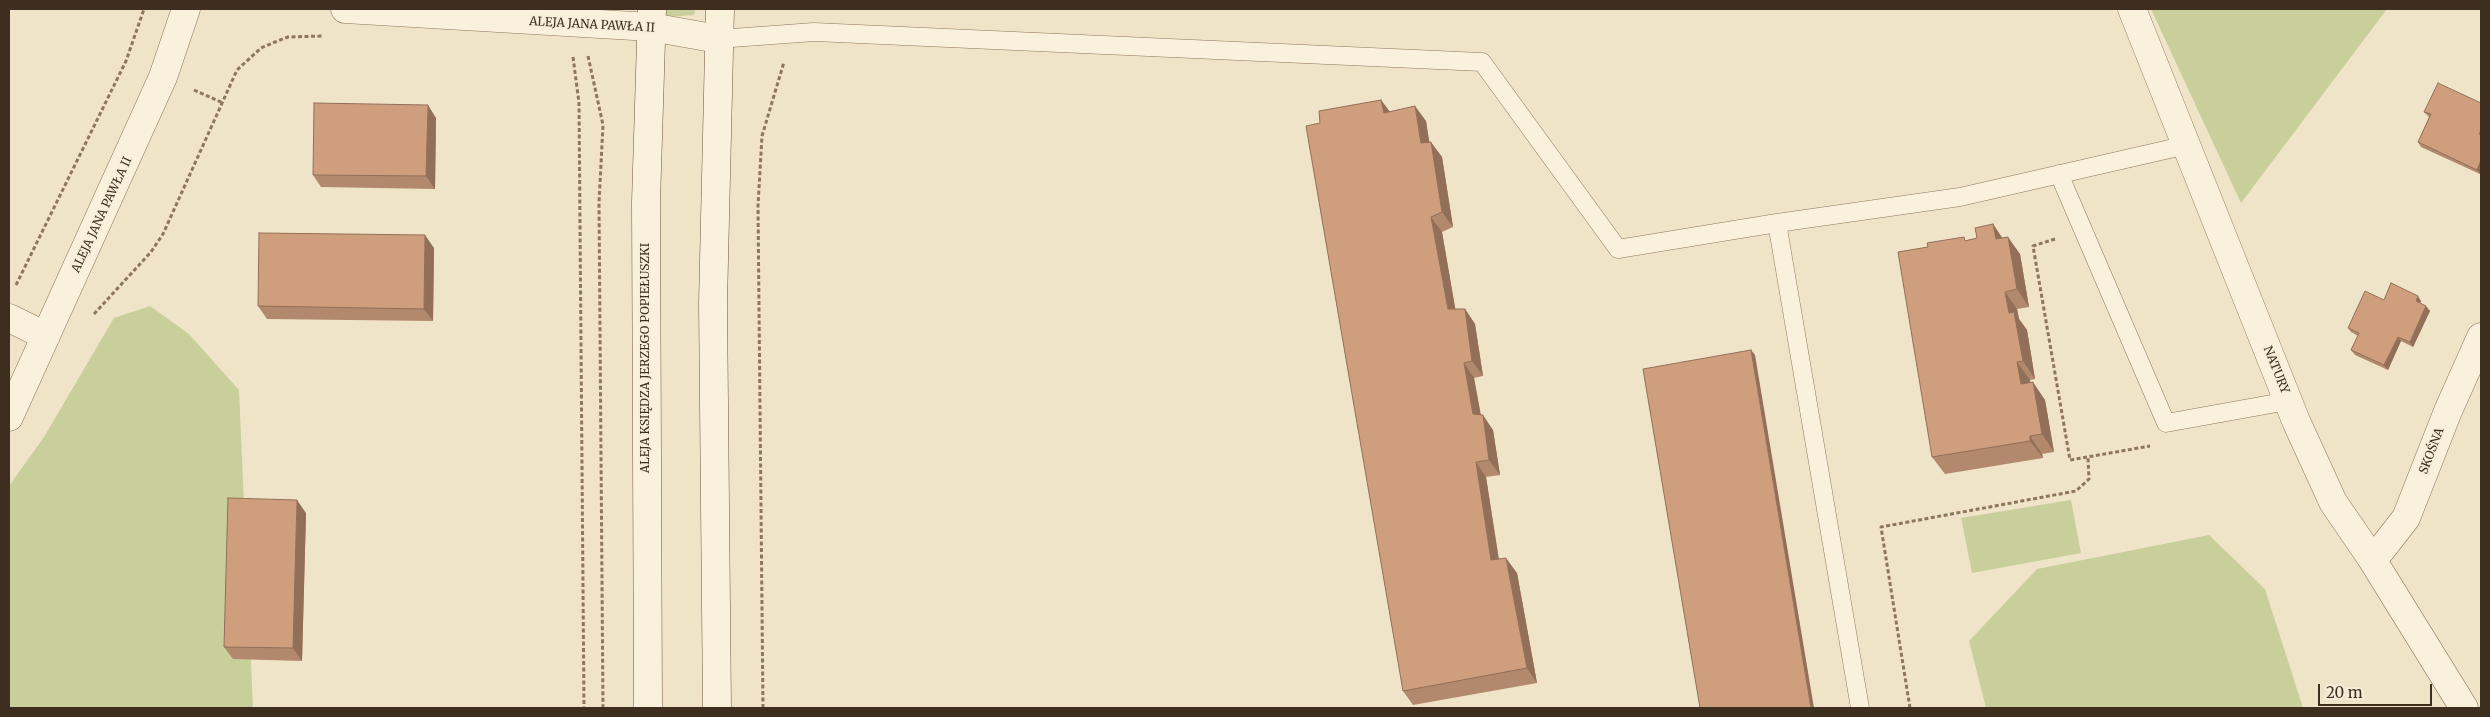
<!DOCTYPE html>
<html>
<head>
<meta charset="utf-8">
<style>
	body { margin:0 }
	#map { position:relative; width:2490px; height:717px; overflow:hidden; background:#f0e4c8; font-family:Merriweather,serif }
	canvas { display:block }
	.frame { position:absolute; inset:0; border:10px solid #3d2e20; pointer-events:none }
	.scale { position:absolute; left:2318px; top:684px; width:114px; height:22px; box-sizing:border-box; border:2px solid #3d2e20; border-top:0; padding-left:6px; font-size:15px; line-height:18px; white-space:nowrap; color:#3d2e20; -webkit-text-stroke:4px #f7eed8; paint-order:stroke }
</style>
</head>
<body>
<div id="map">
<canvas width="2490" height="717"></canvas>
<div class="frame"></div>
<div class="scale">20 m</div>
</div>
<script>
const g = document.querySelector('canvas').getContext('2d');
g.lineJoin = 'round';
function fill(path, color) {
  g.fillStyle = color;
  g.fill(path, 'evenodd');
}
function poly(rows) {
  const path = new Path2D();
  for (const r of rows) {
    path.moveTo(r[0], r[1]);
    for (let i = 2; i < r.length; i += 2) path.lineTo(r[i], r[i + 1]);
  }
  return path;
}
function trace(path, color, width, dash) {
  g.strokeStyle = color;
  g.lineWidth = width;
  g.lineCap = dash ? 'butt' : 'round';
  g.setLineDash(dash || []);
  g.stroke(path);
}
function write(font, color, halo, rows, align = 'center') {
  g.font = font + ' Merriweather,serif';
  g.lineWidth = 4;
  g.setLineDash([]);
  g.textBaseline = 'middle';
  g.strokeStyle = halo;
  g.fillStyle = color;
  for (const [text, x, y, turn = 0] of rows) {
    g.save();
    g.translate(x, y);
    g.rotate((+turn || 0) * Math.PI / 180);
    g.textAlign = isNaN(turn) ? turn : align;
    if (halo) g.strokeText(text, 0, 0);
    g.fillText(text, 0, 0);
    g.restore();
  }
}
fill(poly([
	[665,9,695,9,694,15,665,17],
	[2151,9,2387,9,2241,203],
	[150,306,189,334,239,390,253,708,9,708,9,486,44,437,114,318],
	[2071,500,2081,553,1972,573,1961,518],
	[2209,535,2265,589,2303,708,1986,708,1969,641,2037,569]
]), '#c9cf9b');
const lane = poly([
	[718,39,814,32,1482,62,1618,249,1777,223],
	[2059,174,2166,423,2288,401],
	[1860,708,1777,223,1960,197,2187,145]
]);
const street = poly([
	[345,9,651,27,718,39],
	[2132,9,2296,421,2333,502,2370,556,2464,708],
	[9,318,46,336],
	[9,417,163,77,186,9],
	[2370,556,2381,550,2406,518,2448,411,2481,337]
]);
const secondary = poly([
	[648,708,646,202,652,9],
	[717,708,713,303,720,9]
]);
trace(lane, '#8d765c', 19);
trace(street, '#8d765c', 29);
trace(secondary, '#6f573f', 29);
trace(poly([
	[588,56,603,125,599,203,603,708],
	[573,57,579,103,584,708],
	[194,90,221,102],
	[2055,239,2033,246,2070,460,2150,446],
	[16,285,126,61,144,9],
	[94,314,151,252,163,234,237,70,261,48,275,42,288,37,324,36],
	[763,708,758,206,762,136,784,62],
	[1910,708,1881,527,2076,491,2089,479,2088,457]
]), '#8d765c', 3, [4, 2.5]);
trace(lane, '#faf1dc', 18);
trace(street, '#faf1dc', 28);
trace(secondary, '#faf1dc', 28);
fill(poly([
	[1381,100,1390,112,1426,121,1429,142,1442,157,1453,227,1442,232,1455,309,1465,309,1475,324,1483,376,1474,378,1481,415,1493,430,1500,475,1486,477,1499,559,1517,573,1537,683,1413,705,1403,691],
	[2481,103,2481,173,2480,174,2421,147,2418,142,2429,117,2424,112],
	[436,118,435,189,321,187,313,175],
	[1993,224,2002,238,2020,254,2029,307,2017,309,2019,319,2027,330,2035,379,2030,380,2030,383,2045,400,2054,452,2042,454,2043,458,1945,474,1932,457,1967,240,1977,238],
	[434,248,433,321,267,319,258,306],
	[2384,300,2421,301,2420,303,2430,311,2413,347,2401,341,2388,370,2355,355,2351,350,2358,336,2351,332,2348,328],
	[306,513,302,661,233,659,224,647]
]), '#b2896c');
fill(poly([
	[1381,100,1392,115,1384,113],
	[428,105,436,118,435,189,426,176],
	[1415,106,1426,121,1432,158,1421,143],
	[1431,142,1442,157,1453,227,1442,212],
	[2481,160,2481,173,2480,174,2477,170],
	[1431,217,1442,232,1458,324,1448,309],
	[1993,224,2005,242,1996,239],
	[425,235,434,248,433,321,424,309],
	[2008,237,2020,254,2029,307,2017,289],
	[2005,292,2017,309,2019,319,2027,330,2035,379,2023,361,2009,313],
	[2418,296,2421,301,2419,306,2416,301],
	[2426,306,2430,311,2413,347,2410,342],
	[1465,309,1475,324,1483,376,1472,361],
	[2398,337,2401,341,2388,370,2384,365],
	[1751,350,1755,355,1814,708,1811,708],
	[2017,362,2030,380,2034,402,2021,384],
	[1464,363,1474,378,1483,429,1473,414],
	[2033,382,2045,400,2054,452,2042,434],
	[1483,415,1493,430,1500,475,1489,460],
	[2030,436,2042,454,2043,458,2030,441],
	[1476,462,1486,477,1501,575,1491,560],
	[297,500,306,513,302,661,293,648],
	[1506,558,1517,573,1537,683,1527,668]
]), '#916f58');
const building = poly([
	[2438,83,2481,103,2481,130,2479,134,2481,135,2481,160,2477,170,2418,142,2431,114,2424,112,2438,83],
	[1381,100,1384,113,1415,106,1421,143,1431,142,1442,212,1431,217,1448,309,1465,309,1472,361,1464,363,1473,414,1483,415,1489,460,1476,462,1491,560,1506,558,1527,668,1403,691,1306,126,1320,123,1319,111,1381,100],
	[314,103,428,105,426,176,313,175,314,103],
	[1993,224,1996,239,2008,237,2017,289,2005,292,2009,313,2014,312,2023,361,2017,362,2021,384,2033,382,2042,434,2030,436,2030,441,1932,457,1898,252,1928,247,1927,243,1964,237,1965,241,1977,238,1975,228,1993,224],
	[259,233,425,235,424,309,258,306,259,233],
	[2391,283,2418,296,2416,301,2426,306,2410,342,2398,337,2384,365,2351,350,2359,333,2348,328,2365,291,2384,300,2391,283],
	[1751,350,1811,708,1700,708,1643,369,1751,350],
	[228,498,297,500,293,648,224,647,228,498]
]);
fill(building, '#cf9f7d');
trace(building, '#916f58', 1);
write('12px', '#3d2e20', '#f7eed8', [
	["ALEJA JANA PAWŁA II",592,25,3],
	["ALEJA JANA PAWŁA II",102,215,-65],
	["ALEJA KSIĘDZA JERZEGO POPIEŁUSZKI",646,358,-90],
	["NATURY",2276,370,68],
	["SKOŚNA",2432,451,-69]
]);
</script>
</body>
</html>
